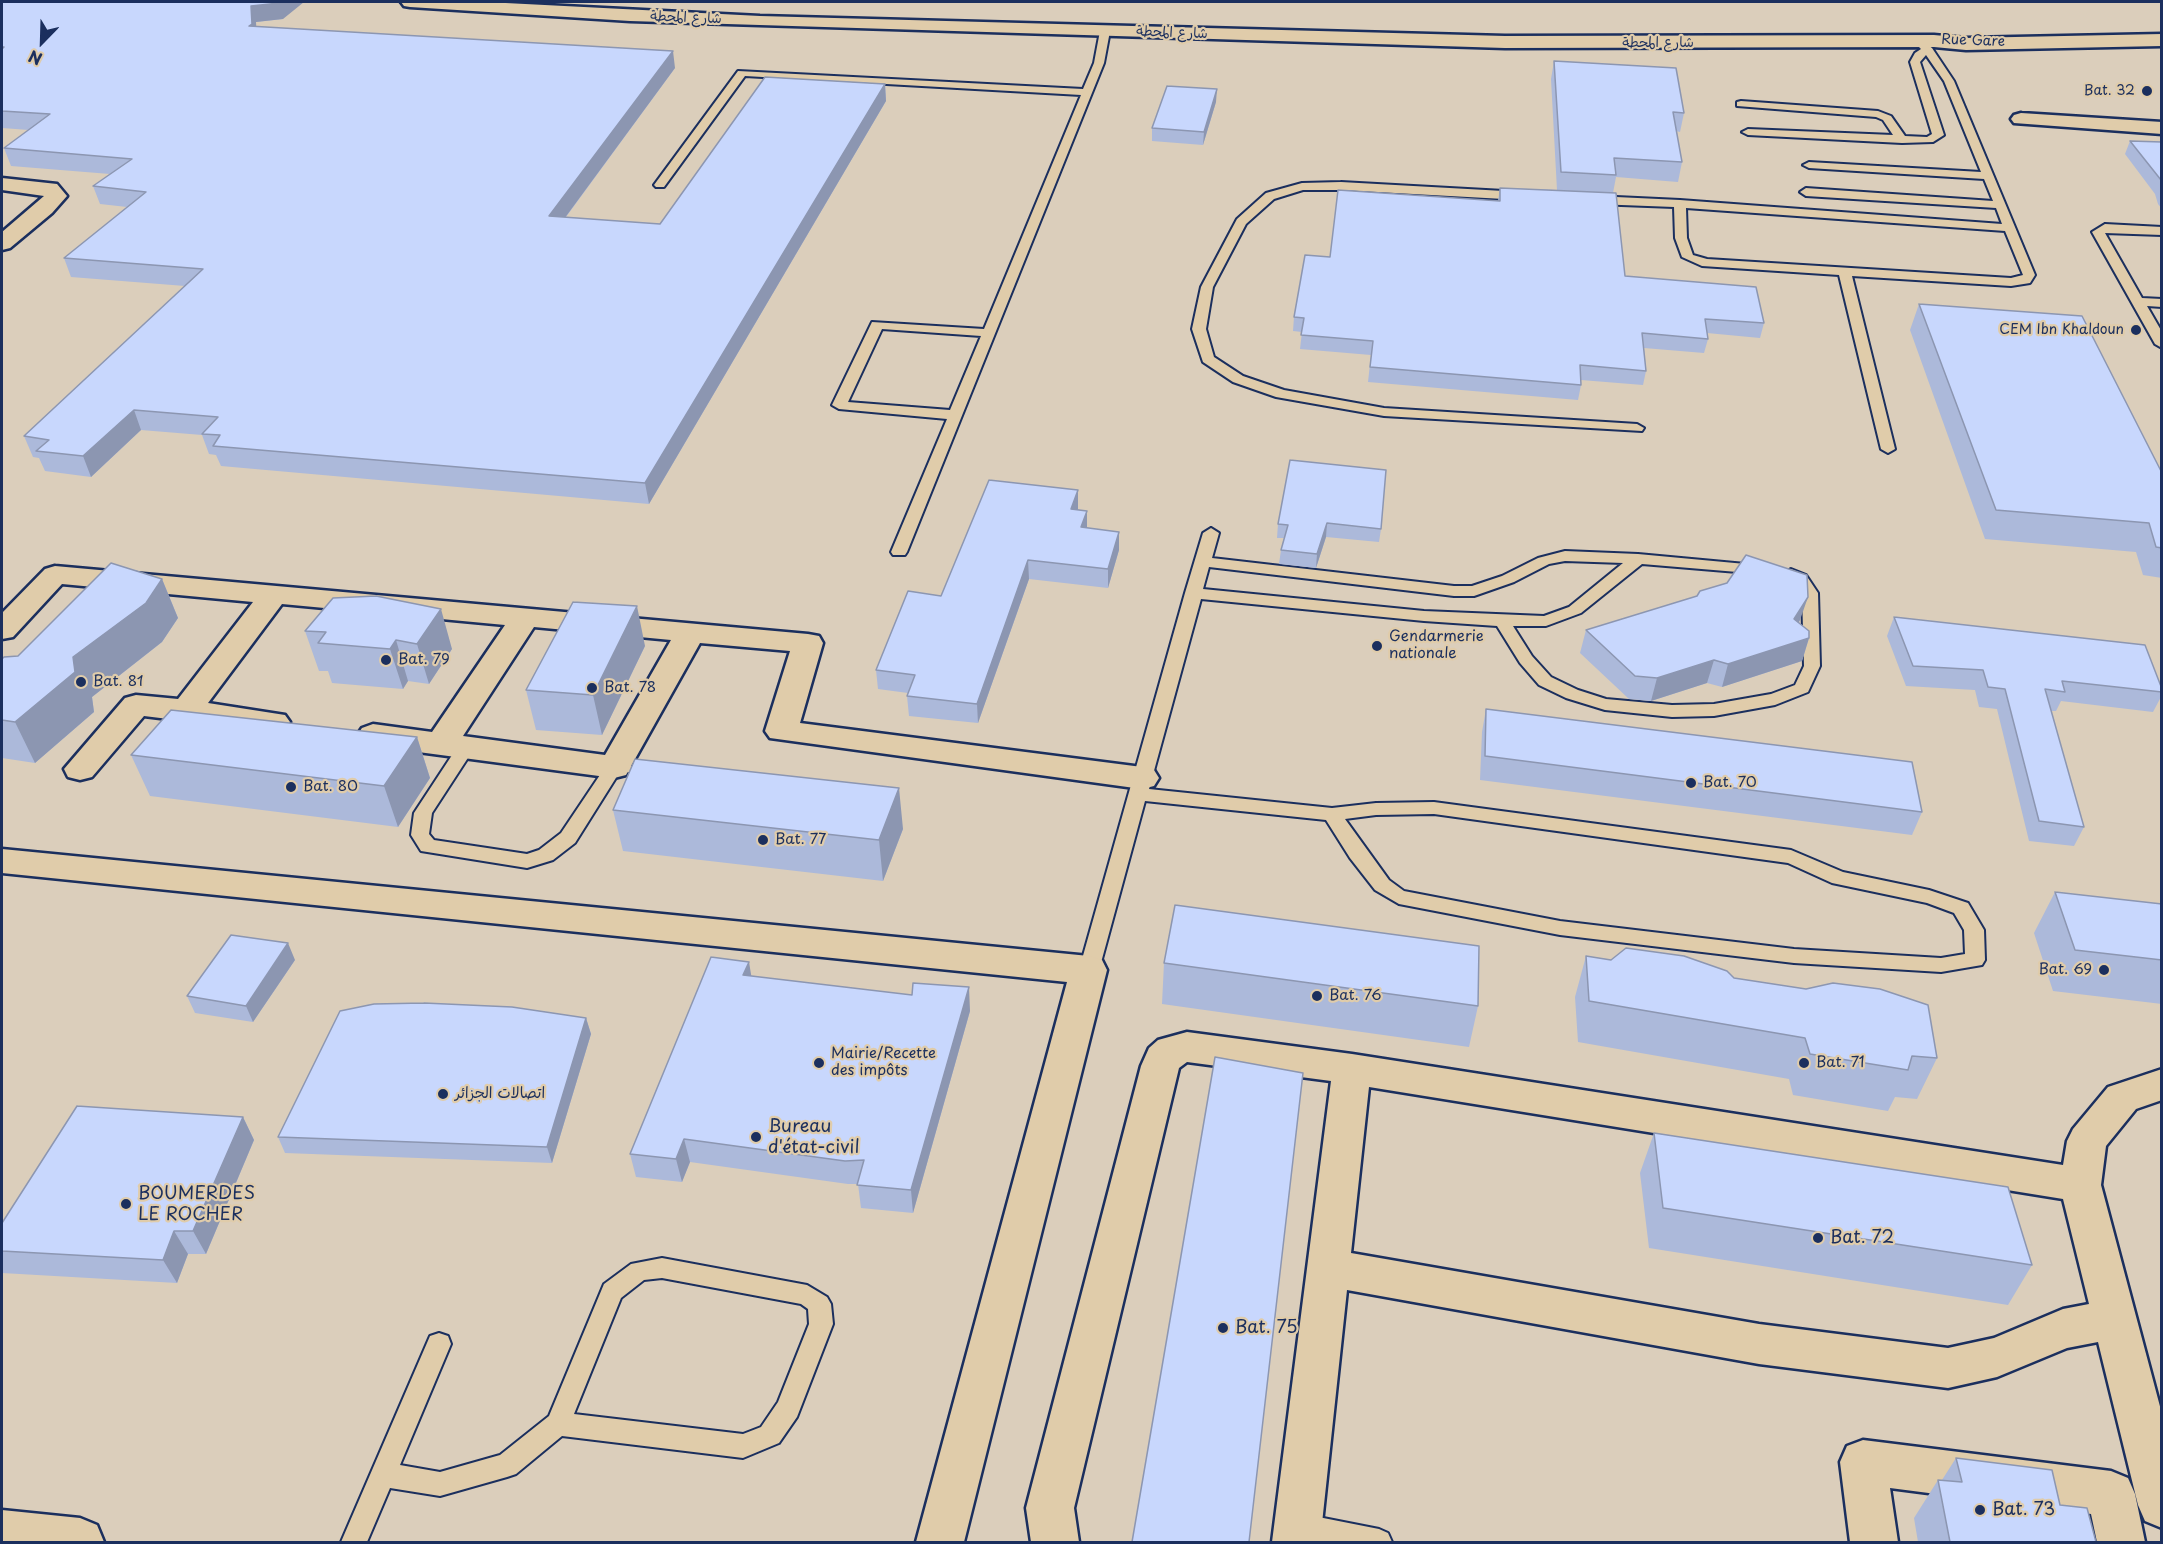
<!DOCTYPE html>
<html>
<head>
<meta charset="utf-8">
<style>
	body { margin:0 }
	#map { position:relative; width:2163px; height:1544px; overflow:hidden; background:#dbcebb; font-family:"Playpen Sans",sans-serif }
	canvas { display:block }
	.frame { position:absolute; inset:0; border:3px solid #1b2f5e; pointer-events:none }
	.north { position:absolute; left:12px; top:12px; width:60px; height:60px; -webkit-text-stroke:4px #e0ccaa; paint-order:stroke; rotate:203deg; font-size:16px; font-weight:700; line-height:24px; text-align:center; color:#1b2f5e }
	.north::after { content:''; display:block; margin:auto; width:21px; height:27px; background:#1b2f5e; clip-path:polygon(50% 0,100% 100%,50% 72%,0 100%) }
</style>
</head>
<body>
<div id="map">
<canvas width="2163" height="1544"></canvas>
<div class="frame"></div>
<div class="north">N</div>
</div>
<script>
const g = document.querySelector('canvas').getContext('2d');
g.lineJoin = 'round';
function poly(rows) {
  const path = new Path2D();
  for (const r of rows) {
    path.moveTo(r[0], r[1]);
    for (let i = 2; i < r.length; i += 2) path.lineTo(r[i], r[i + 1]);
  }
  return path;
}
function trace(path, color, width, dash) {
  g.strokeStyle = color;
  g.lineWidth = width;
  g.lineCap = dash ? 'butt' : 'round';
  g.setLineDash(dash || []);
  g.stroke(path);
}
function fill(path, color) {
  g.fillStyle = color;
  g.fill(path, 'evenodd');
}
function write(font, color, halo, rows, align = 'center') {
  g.font = font + ' "Playpen Sans","Playpen Sans Arabic",sans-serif';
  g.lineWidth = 4.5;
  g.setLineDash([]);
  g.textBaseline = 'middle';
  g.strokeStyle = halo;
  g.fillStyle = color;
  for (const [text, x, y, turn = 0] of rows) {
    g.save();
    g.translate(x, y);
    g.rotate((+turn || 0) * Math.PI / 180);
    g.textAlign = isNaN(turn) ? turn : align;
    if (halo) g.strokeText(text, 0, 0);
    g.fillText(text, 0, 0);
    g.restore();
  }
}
const lane = poly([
	[1105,28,1110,31,1104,63,907,552,905,555,893,555,891,552,947,419,839,409,832,405,872,322,984,329,1081,95,745,76,664,187,656,187,654,185,738,71,1083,89,1094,63,1100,31,1105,28],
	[882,329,981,336,950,410,848,402,882,329],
	[1918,38,1932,48,1954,81,2035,275,2030,283,2011,286,1852,276,1895,449,1888,453,1881,449,1839,275,1702,266,1682,257,1675,238,1674,207,1595,204,1589,200,1595,196,1680,200,2002,224,1996,208,1806,196,1800,192,1806,188,1993,201,1984,179,1809,168,1803,165,1809,162,1981,172,1944,81,1926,55,1920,62,1944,135,1933,142,1902,143,1748,135,1742,132,1748,129,1893,135,1883,120,1876,117,1737,106,1737,102,1741,101,1878,111,1891,116,1905,136,1927,137,1932,134,1910,62,1915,53,1921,49,1913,41,1918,38],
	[1686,208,2005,231,2023,275,2011,278,1707,259,1693,255,1687,238,1686,208],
	[1341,182,1522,192,1528,196,1522,200,1341,190,1303,190,1274,199,1246,224,1213,287,1206,329,1214,357,1243,376,1284,390,1384,408,1637,424,1644,428,1642,431,1384,416,1276,397,1233,382,1203,362,1192,329,1201,287,1237,219,1266,193,1302,183,1341,182],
	[2105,224,2162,227,2162,235,2105,233,2142,298,2162,299,2162,307,2147,306,2162,332,2162,348,2155,344,2092,232,2105,224],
	[1211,528,1219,533,1212,558,1454,586,1472,586,1502,576,1538,558,1565,551,1638,554,1767,566,1769,569,1767,572,1761,574,1642,564,1581,613,1546,626,1513,626,1532,656,1551,677,1578,690,1606,699,1672,705,1714,704,1771,694,1795,685,1804,666,1802,593,1794,581,1783,574,1791,569,1806,575,1818,593,1820,666,1808,692,1775,705,1714,716,1672,717,1605,710,1566,698,1539,685,1520,663,1497,626,1424,621,1201,599,1149,789,1332,808,1376,803,1434,802,1791,850,1843,872,1929,890,1968,903,1984,930,1985,960,1982,965,1941,972,1794,963,1560,935,1399,904,1375,890,1350,858,1326,820,1145,801,1099,970,1096,975,1089,978,1082,975,1079,970,1185,593,1203,533,1211,528],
	[1565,561,1623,563,1569,607,1544,616,1424,611,1203,589,1209,567,1454,596,1474,596,1514,582,1549,564,1565,561],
	[1434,814,1788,863,1832,883,1927,903,1954,913,1964,930,1965,954,1941,958,1794,949,1560,921,1404,891,1389,880,1345,819,1376,815,1434,814],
	[466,741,472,743,475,747,432,813,429,834,434,840,527,854,539,850,561,833,608,763,624,762,630,764,633,768,630,772,619,773,575,843,553,860,527,868,421,851,411,835,414,813,460,743,466,741],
	[662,1258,807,1285,827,1297,831,1304,833,1324,797,1417,779,1443,743,1458,562,1436,516,1474,507,1477,440,1496,390,1488,367,1542,341,1542,430,1336,439,1333,448,1336,451,1344,400,1465,440,1472,500,1455,549,1416,604,1284,631,1264,662,1258],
	[662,1278,801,1304,808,1309,809,1324,778,1402,761,1427,743,1434,574,1414,621,1298,644,1280,662,1278],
	[1298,1513,1379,1529,1388,1533,1392,1542,1317,1542,1298,1539,1289,1535,1285,1526,1289,1517,1298,1513]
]);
const street = poly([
	[2021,113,2162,122,2162,134,2014,123,2011,119,2014,115,2021,113],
	[2,178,57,184,67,196,52,213,10,248,2,250,2,232,44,196,2,190,2,178],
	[55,566,808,634,819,636,823,643,800,723,1142,767,1154,770,1159,778,1154,786,1142,789,770,738,765,731,790,651,700,643,626,775,614,778,373,746,362,742,357,735,362,728,373,724,432,732,505,625,282,604,208,703,285,715,290,722,285,729,274,732,144,716,92,777,80,780,68,777,64,769,125,698,136,695,178,699,253,602,62,584,13,637,2,639,2,613,45,569,55,566],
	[534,627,671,640,605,755,463,736,534,627],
	[2,849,1089,956,1102,960,1107,970,964,1542,916,1542,1067,982,2,873,2,849],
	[1187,1032,1352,1054,2063,1165,2067,1141,2073,1129,2108,1087,2162,1069,2162,1100,2136,1109,2106,1146,2101,1185,2162,1414,2162,1528,2145,1521,2138,1505,2098,1342,2067,1348,1997,1377,1948,1388,1759,1364,1347,1290,1320,1542,1272,1542,1331,1081,1187,1062,1179,1068,1074,1508,1079,1542,1031,1542,1026,1508,1141,1066,1149,1048,1158,1040,1187,1032],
	[1369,1087,2063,1199,2089,1304,2063,1309,1994,1338,1948,1348,1759,1324,1351,1253,1369,1087],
	[1863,1440,2111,1471,2128,1478,2135,1494,2145,1542,2097,1542,2091,1514,1890,1488,1898,1542,1850,1542,1840,1462,1847,1446,1863,1440],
	[2,1510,80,1518,97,1525,104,1542,2,1542,2,1510]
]);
const secondary = poly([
	[401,2,486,2,760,16,1505,36,1934,35,1966,38,2162,34,2162,46,1966,50,1934,47,1505,48,630,21,410,7,404,6,401,2]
]);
trace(lane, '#1b2f5e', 4);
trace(street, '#1b2f5e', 5);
trace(secondary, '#1b2f5e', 5);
fill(lane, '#e0ccaa');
fill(street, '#e0ccaa');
fill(secondary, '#e0ccaa');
fill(poly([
	[2,2,283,19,256,22,256,27,675,68,566,217,660,224,885,84,886,101,649,504,221,466,216,455,209,454,202,435,141,430,91,477,45,471,39,458,33,457,24,436,185,286,71,277,64,258,127,207,100,204,93,186,110,174,11,166,4,148,29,130,2,128],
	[1554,61,1684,113,1680,132,1676,131,1682,162,1678,182,1616,177,1613,193,1625,276,1764,323,1760,338,1707,333,1708,339,1704,353,1644,348,1646,371,1643,385,1581,380,1581,385,1578,400,1368,382,1371,355,1300,349,1302,332,1293,331,1294,317,1330,257,1498,201,1500,188,1557,190,1551,79],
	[1216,102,1203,145,1152,141,1152,128],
	[2130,141,2162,142,2162,209,2158,204,2155,194,2125,154],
	[1919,304,2162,473,2162,578,2143,575,2136,552,1985,539,1910,330],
	[1290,460,1381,529,1379,542,1326,537,1316,568,1279,564,1281,550,1284,538,1277,538,1278,524],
	[1087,528,1119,550,1108,588,1029,579,978,723,909,716,907,696,908,693,878,689,876,670,941,596],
	[162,579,178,618,162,642,92,697,94,712,35,763,2,758,2,659,18,656],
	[333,598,452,649,429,684,408,681,403,689,332,683,328,671,319,671,305,631],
	[1894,617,2162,689,2162,695,2153,712,2061,701,2056,711,2051,711,2084,827,2074,846,2029,841,1997,709,1979,707,1975,690,1906,686,1887,636],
	[1800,620,1799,622,1809,638,1802,661,1722,687,1707,683,1651,701,1629,699,1580,653,1586,630],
	[645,646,602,735,536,730,526,690],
	[1486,709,1922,812,1912,835,1480,780,1482,732],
	[417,737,430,778,398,827,150,796,131,755],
	[613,810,903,829,883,881,623,851],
	[2055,892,2162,904,2162,1004,2053,991,2034,933],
	[1586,956,1806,989,1937,1058,1917,1099,1895,1097,1888,1111,1793,1095,1789,1079,1578,1042,1575,997],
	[295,960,253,1022,195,1013,187,996],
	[1164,963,1478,1006,1469,1047,1162,1004],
	[751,976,970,1011,913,1213,861,1208,858,1184,848,1184,690,1162,682,1182,636,1177,630,1154],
	[586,1018,591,1034,552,1163,285,1153,278,1137],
	[243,1117,254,1140,206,1254,188,1254,177,1283,2,1273,2,1223],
	[1654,1133,2032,1265,2008,1305,1649,1248,1640,1173],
	[1956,1458,2060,1505,2096,1542,1918,1542,1914,1518,1938,1480,1942,1480]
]), '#acb9da');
fill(poly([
	[280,2,304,2,283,19,256,22,257,40,249,26,251,6],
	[673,51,675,68,553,234,549,216],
	[885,84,886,101,649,504,645,483],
	[1217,89,1216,102,1203,145,1204,132],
	[134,410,141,430,91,477,83,456],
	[1078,490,1078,509,1071,528,1071,509],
	[1087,511,1087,529,1081,527],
	[1327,523,1326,537,1316,568,1317,554],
	[1119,532,1119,550,1108,588,1108,569],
	[1028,560,1029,579,978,723,977,704],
	[162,579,178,618,162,642,92,697,94,712,35,763,15,722,73,657],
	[1808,597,1800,620,1787,642,1794,619],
	[637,606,645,646,602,735,593,695],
	[441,609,452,649,429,684,417,644],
	[1809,638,1802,661,1722,687,1728,664],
	[396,640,408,681,403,689,390,649],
	[1714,660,1707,683,1651,701,1657,678],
	[417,737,430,778,398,827,384,786],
	[899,788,903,829,883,881,879,840],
	[288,943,295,960,253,1022,246,1006],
	[749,962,753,986,743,975],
	[969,987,970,1011,913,1213,911,1190],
	[586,1018,591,1034,552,1163,547,1147],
	[243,1117,254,1140,206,1254,193,1231],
	[684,1139,690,1162,682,1182,676,1159],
	[174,1231,188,1254,177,1283,163,1260]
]), '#8c96b1');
const building = poly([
	[2,2,280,2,279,3,251,6,252,24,249,26,673,51,549,216,660,224,765,77,885,84,645,483,213,446,220,435,202,434,218,417,134,410,83,456,36,451,49,440,24,436,203,269,64,258,146,192,93,186,132,159,4,148,50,114,2,111,2,49,4,47,2,47,2,2],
	[1554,61,1676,68,1684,113,1673,112,1682,162,1614,158,1616,175,1561,172,1554,61],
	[1167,86,1217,89,1204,132,1152,128,1167,86],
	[2130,141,2162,142,2162,183,2161,180,2130,141],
	[1500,188,1616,193,1625,276,1756,287,1764,323,1705,319,1708,339,1642,333,1646,371,1580,365,1581,385,1370,367,1373,341,1301,335,1304,318,1294,317,1305,255,1330,257,1338,190,1500,201,1500,188],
	[1919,304,2082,316,2162,473,2162,548,2156,547,2149,523,1996,510,1919,304],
	[1290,460,1386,470,1381,529,1327,523,1317,554,1281,550,1288,525,1278,524,1290,460],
	[989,480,1078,490,1071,509,1087,511,1081,527,1119,532,1108,569,1028,560,977,704,907,696,915,675,876,670,908,591,941,596,989,480],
	[1746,555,1807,575,1808,597,1794,619,1809,631,1809,638,1728,664,1714,660,1657,678,1635,676,1586,630,1697,596,1700,591,1727,583,1746,555],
	[111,563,162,579,146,603,73,657,75,672,15,722,2,720,2,659,4,657,18,656,111,563],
	[376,596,441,609,417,644,396,640,390,649,318,643,326,632,305,631,333,598,376,596],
	[573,602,637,606,593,695,526,690,573,602],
	[1894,617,2145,645,2162,689,2162,692,2062,681,2065,692,2045,689,2084,827,2039,821,2005,689,1988,687,1983,670,1913,666,1894,617],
	[1486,709,1912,762,1922,812,1485,756,1486,709],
	[171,710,417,737,384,786,131,755,171,710],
	[635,759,899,788,879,840,613,810,635,759],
	[2055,892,2162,904,2162,960,2075,950,2055,892],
	[1175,905,1479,946,1478,1006,1164,963,1175,905],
	[231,935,288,943,246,1006,187,996,231,935],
	[1626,948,1684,956,1727,971,1734,978,1806,989,1833,983,1880,989,1928,1005,1937,1058,1912,1056,1908,1070,1810,1054,1805,1038,1589,1001,1586,956,1611,960,1626,948],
	[711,957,749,962,743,975,912,995,913,983,969,987,911,1190,857,1185,864,1160,845,1161,684,1139,676,1159,630,1154,711,957],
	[424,1003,512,1007,586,1018,547,1147,278,1137,340,1011,374,1004,424,1003],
	[1215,1057,1303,1073,1249,1542,1132,1542,1215,1057],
	[77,1106,243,1117,193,1231,174,1231,163,1260,2,1251,2,1223,77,1106],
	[1654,1133,2008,1187,2032,1265,1663,1208,1654,1133],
	[1956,1458,2052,1470,2060,1505,2087,1508,2096,1542,1950,1542,1938,1480,1962,1482,1956,1458]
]);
fill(building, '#c8d7fd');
trace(building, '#8c96b1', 1.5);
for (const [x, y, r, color] of [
	[2147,91,6,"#1b2f5e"],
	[2136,330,6,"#1b2f5e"],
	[1377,646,6,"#1b2f5e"],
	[386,660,6,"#1b2f5e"],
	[81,682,6,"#1b2f5e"],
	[592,688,6,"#1b2f5e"],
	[1691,783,6,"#1b2f5e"],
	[291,787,6,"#1b2f5e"],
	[763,840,6,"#1b2f5e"],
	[2104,970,6,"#1b2f5e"],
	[1317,996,6,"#1b2f5e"],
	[819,1063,6,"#1b2f5e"],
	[1804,1063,6,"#1b2f5e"],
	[443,1094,6,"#1b2f5e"],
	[756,1137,6,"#1b2f5e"],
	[126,1204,6,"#1b2f5e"],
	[1818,1238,6,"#1b2f5e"],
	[1223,1328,6,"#1b2f5e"],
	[1980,1510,6,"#1b2f5e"]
]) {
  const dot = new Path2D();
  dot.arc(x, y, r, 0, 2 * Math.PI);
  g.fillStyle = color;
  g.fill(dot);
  trace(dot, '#e0ccaa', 2);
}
write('14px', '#1b2f5e', '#e0ccaa', [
	["شارع المحطة",686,18,2],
	["شارع المحطة",1172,33,2],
	["Rue Gare",1973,41,2],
	["شارع المحطة",1658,43]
]);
write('14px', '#1b2f5e', '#e0ccaa', [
	["Bat. 32",2135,91],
	["CEM Ibn Khaldoun",2124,330]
], 'right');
write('15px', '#1b2f5e', '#e0ccaa', [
	["Gendarmerie",1389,637],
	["nationale",1389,654],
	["Bat. 79",398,660],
	["Bat. 81",93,682],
	["Bat. 78",604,688],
	["Bat. 70",1703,783],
	["Bat. 80",303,787],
	["Bat. 77",775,840],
	["Bat. 69",2092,970,"right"],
	["Bat. 76",1329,996],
	["Mairie/Recette",831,1054],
	["des impôts",831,1071],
	["Bat. 71",1816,1063],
	["اتصالات الجزائر",455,1094]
], 'left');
write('18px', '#1b2f5e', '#e0ccaa', [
	["Bureau",768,1127],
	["d'état-civil",768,1148],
	["BOUMERDES",138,1194],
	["LE ROCHER",138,1215],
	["Bat. 72",1830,1238],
	["Bat. 75",1235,1328],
	["Bat. 73",1992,1510]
], 'left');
</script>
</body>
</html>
